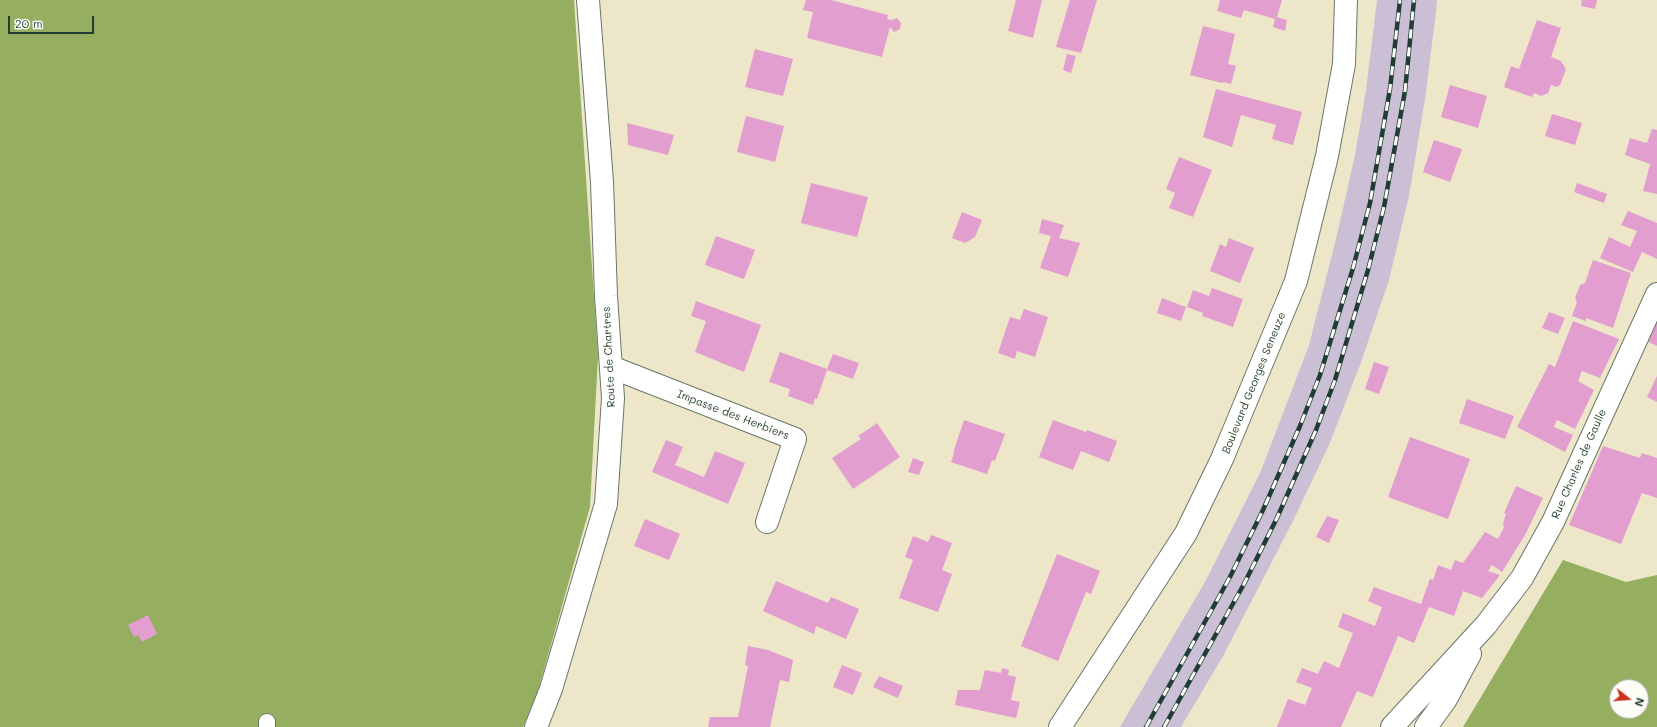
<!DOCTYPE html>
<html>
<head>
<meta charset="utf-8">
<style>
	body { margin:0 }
	#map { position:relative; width:1657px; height:727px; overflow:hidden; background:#ede6c9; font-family:Mali,sans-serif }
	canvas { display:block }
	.north { position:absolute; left:1609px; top:679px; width:40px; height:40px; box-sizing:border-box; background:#fdfcf7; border:1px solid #a4b0a9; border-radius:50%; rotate:107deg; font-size:11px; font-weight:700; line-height:16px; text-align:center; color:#1f3d34 }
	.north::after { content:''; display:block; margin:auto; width:14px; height:18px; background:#c8321e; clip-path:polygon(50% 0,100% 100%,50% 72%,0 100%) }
	.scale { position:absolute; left:8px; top:16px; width:86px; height:18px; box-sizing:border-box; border:2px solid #1f3d34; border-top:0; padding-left:5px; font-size:12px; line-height:14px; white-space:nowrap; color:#1f3d34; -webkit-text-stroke:3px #fdfcf7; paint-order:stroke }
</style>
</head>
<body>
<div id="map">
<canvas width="1657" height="727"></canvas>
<div class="north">N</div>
<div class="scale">20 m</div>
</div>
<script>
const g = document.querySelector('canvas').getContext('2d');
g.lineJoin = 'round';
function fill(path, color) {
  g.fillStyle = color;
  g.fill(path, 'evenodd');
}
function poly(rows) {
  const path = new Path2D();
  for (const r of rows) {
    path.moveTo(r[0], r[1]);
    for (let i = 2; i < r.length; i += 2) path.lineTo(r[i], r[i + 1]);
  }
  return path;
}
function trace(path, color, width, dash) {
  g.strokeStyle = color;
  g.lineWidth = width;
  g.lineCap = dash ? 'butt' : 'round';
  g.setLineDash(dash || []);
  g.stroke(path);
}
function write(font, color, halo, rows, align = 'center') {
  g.font = font + ' Mali,sans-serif';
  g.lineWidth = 3;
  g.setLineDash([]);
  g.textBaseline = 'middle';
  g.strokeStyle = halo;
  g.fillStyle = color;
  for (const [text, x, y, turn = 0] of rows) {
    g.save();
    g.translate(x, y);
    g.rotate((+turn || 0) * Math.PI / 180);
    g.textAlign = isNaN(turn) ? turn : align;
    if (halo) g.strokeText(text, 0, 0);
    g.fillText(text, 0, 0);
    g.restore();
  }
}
fill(poly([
	[1377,0,1437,0,1436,12,1425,99,1409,196,1389,280,1360,365,1329,445,1293,521,1223,656,1181,727,1120,727,1205,582,1261,471,1309,345,1337,235,1355,155,1366,90]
]), '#cbbfd5');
fill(poly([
	[0,0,574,0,598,356,590,507,537,694,523,727,0,727],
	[1563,560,1626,582,1657,575,1657,727,1463,727],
	[1617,687,1641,687,1641,711,1617,711]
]), '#96ae60');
fill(poly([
	[806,0,831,0,888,15,887,19,891,20,897,18,901,23,900,29,894,32,890,27,882,57,807,38,813,12,803,10],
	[1016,0,1042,0,1033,38,1008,31],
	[1070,0,1097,0,1081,53,1056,47],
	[1220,0,1282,0,1277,17,1287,20,1285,31,1273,27,1275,19,1244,10,1241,18,1217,11],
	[1582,0,1597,0,1595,9,1581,6],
	[1537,20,1561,28,1551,57,1561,61,1566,69,1560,85,1556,87,1551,85,1548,93,1541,96,1534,93,1532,97,1504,87,1511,66,1519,69],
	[1203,26,1235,34,1228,64,1236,66,1231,84,1223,82,1222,83,1190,75],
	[755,49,793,59,783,96,745,87],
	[1067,54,1076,56,1071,73,1063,70],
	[1450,85,1487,96,1478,128,1441,117],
	[1216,89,1302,112,1293,145,1272,139,1276,125,1241,115,1232,147,1203,137],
	[1552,114,1582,123,1575,145,1545,136],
	[746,116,784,126,775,162,737,152],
	[627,123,674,135,668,155,628,145],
	[1652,129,1657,130,1657,194,1643,191,1650,164,1625,155,1630,138,1647,143],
	[1434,140,1462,149,1450,182,1423,172],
	[1179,157,1212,170,1193,217,1169,208,1175,193,1166,189],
	[811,183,868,197,857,237,801,223],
	[1577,183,1607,194,1604,203,1574,192],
	[1628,211,1657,223,1657,259,1642,252,1633,272,1600,258,1609,237,1630,247,1637,231,1621,225],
	[962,212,982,220,975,237,965,243,952,238],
	[1042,219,1064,225,1059,238,1080,243,1068,277,1040,268,1051,236,1039,233],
	[716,236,755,250,744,279,705,265],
	[1229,238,1254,248,1240,283,1210,271,1220,244,1226,247],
	[1593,260,1631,273,1613,328,1586,318,1586,321,1572,316,1577,302,1575,298,1580,285,1585,283],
	[1212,288,1243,299,1233,327,1202,316,1203,313,1187,307,1193,290,1209,296],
	[1162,298,1186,307,1181,321,1157,313],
	[696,301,761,325,744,372,695,352,706,321,691,316],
	[1024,309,1048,317,1035,357,1017,351,1015,359,998,353,1010,317,1020,320],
	[1549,312,1565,318,1558,334,1542,328],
	[1657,320,1657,346,1647,341],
	[1573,321,1619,339,1600,378,1582,371,1578,381,1594,390,1575,429,1557,420,1554,427,1573,435,1565,452,1517,427,1549,364,1555,367],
	[780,352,827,369,833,354,859,363,853,379,827,370,817,399,815,398,813,405,788,396,790,389,769,382],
	[1374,362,1389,367,1379,394,1365,389],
	[1657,376,1657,402,1647,397],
	[1467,399,1514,416,1505,439,1459,423],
	[964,420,1005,434,995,461,992,460,987,474,951,462,954,453,953,453],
	[1053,420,1086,432,1087,430,1117,441,1109,462,1081,451,1073,470,1039,457],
	[877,423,900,457,853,489,832,458,861,439,858,436],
	[1410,437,1470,459,1448,519,1388,497],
	[666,440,683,447,675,465,704,477,715,451,745,463,728,504,652,472],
	[1603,446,1640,458,1642,453,1657,458,1657,498,1642,493,1621,544,1569,525],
	[913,458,924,462,919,475,908,472],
	[1516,486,1543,498,1525,535,1502,572,1492,565,1488,571,1500,575,1482,598,1463,591,1454,616,1429,607,1414,643,1398,636,1373,697,1357,691,1341,727,1277,727,1288,699,1305,705,1312,688,1296,682,1302,668,1318,674,1324,661,1339,668,1353,633,1338,627,1343,613,1375,626,1382,607,1368,601,1374,587,1421,604,1430,579,1433,580,1438,565,1451,570,1455,560,1463,563,1485,532,1498,539,1504,527,1503,523,1506,514,1504,513],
	[1327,516,1339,520,1329,543,1316,537],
	[645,519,680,534,669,560,634,546],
	[931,535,952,543,942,570,952,574,938,612,899,598,913,560,905,557,913,536,928,542],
	[1057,554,1100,571,1091,594,1086,592,1058,661,1021,646],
	[776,581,828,603,831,597,859,609,846,639,816,626,814,634,763,611],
	[148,615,157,634,142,642,138,635,134,637,128,625],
	[748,646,768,650,793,660,789,682,780,680,770,727,708,727,710,717,738,717,748,666,745,665],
	[842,665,862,673,853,695,833,687],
	[1002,668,1009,670,1008,675,1016,677,1011,700,1020,702,1016,718,955,705,958,690,980,690,985,670,1001,673],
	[879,676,903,686,898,698,873,687]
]), '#e29ecf');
const service = poly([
	[267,727,267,722]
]);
const minor = poly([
	[611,367,795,439,767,522],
	[1060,727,1186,533,1222,459,1296,281,1327,156,1344,64,1346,0],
	[1392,727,1486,625,1522,578,1553,522,1657,294],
	[1426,727,1446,699,1470,654]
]);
const secondary = poly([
	[536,727,551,689,606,504,613,398,606,296,602,182,588,0]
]);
trace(service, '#677868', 18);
trace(minor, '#677868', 24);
trace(secondary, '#677868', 24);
trace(service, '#fff', 16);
trace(minor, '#fff', 22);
trace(secondary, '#fff', 22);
const rail = poly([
	[1146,727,1230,577,1263,510,1300,426,1320,375,1353,268,1370,203,1390,89,1400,0],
	[1164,727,1244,584,1277,518,1316,430,1335,380,1368,270,1384,207,1405,91,1414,0]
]);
trace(rail, '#1f3d34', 4.5);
trace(rail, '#fdfcf7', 3, [9]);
write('11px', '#1f3d34', '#fdfcf7', [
	["Route de Chartres",609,357,-93],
	["Boulevard Georges Seneuze",1254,383,-68],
	["Impasse des Herbiers",733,415,21],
	["Rue Charles de Gaulle",1579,464,-66]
]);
</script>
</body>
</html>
